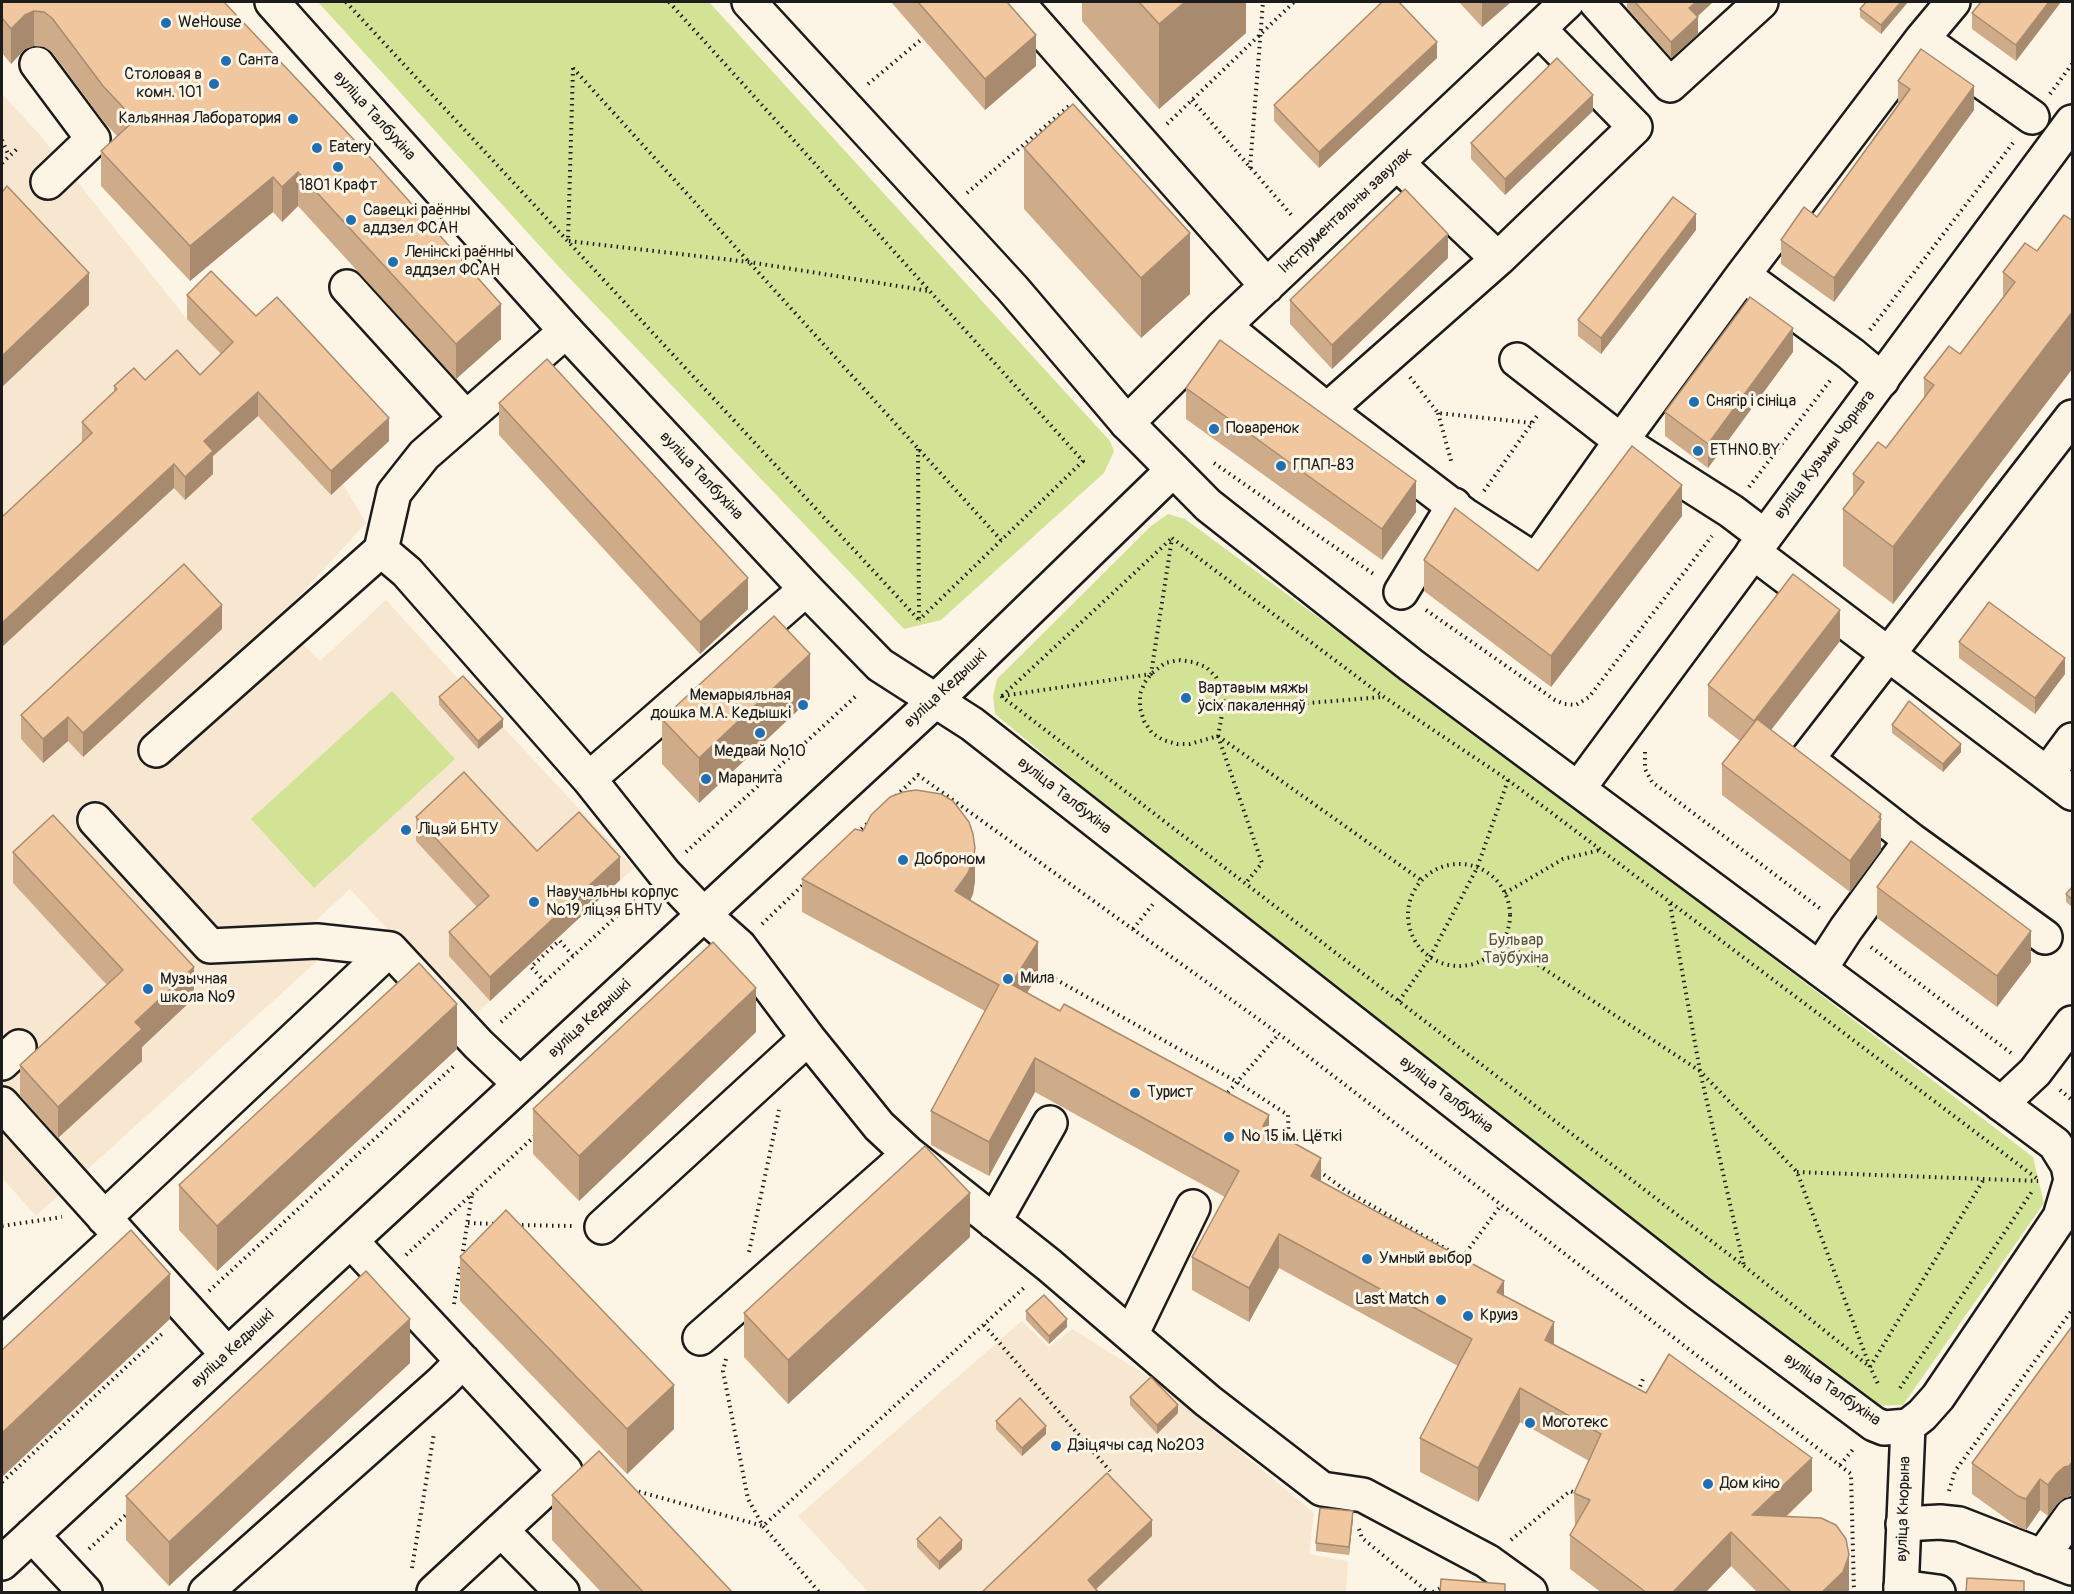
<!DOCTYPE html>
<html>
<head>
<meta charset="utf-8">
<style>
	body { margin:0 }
	#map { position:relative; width:2074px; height:1594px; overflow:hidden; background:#fcf5e5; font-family:Pangolin,sans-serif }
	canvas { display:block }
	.frame { position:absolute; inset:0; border:3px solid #1c1c1c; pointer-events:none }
</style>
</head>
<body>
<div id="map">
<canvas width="2074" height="1594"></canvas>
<div class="frame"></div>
</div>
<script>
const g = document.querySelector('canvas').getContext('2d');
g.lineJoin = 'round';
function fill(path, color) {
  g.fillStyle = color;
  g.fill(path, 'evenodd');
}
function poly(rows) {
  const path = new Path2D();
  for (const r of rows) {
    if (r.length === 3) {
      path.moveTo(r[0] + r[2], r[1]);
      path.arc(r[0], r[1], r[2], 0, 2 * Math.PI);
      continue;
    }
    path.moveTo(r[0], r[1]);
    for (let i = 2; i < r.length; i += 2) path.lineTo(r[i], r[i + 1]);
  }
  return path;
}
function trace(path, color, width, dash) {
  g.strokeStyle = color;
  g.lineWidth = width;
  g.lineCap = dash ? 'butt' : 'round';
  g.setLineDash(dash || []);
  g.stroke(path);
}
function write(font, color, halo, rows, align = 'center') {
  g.font = font + ' Pangolin,sans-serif';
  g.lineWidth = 6;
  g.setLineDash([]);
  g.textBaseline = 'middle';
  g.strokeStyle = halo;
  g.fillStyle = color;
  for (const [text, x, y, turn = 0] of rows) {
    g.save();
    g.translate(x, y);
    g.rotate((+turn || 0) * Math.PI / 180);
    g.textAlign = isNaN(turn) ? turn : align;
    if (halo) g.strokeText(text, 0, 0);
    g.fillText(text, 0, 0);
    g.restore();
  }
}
fill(poly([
	[2,94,40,135,187,319,243,327,277,320,389,441,343,484,366,523,278,619,320,661,386,600,463,684,439,706,478,749,503,727,634,868,470,1019,350,889,307,929,326,953,36,1216,2,1178],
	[1022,1321,1049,1347,1072,1329,1154,1380,1314,1513,1309,1554,1348,1561,1346,1592,868,1592,798,1516]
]), '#f8e7d0');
fill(poly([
	[318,2,709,2,1110,441,1114,451,1104,473,941,620,904,629,558,266],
	[1168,514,1185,519,1562,797,2033,1157,2044,1203,1903,1405,1868,1406,1371,1026,995,714,993,696,997,679,1151,526],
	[392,691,455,759,314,888,251,819]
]), '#d3e396');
const minor = poly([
	[1017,2,1267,286],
	[1596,2,1670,85,1761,2],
	[1922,39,1953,2],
	[37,64,93,139,48,182],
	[1397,163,1498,259],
	[1743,275,1851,354,1882,380],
	[347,287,466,418],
	[1224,326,1327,410],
	[566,331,424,455,394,493,381,550,407,572,589,779,664,873,703,914,739,946,808,1038,879,1126,909,1154,1049,1265,1208,1401,1322,1489,1363,1495,1487,1561,1530,1592],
	[1517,360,1621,441,1536,561,1466,516,1327,410,1498,259,1635,127,1539,29],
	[1127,423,1224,326,1567,2],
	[1764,536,1731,511,1621,441,1743,275,1922,39,2032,117],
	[1753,552,2072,793],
	[1401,592,1454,505],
	[156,750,381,550],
	[2047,774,2072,740],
	[589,779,806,589],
	[95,820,210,946,317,941,390,949],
	[2045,937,1911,840,1807,759,2072,417],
	[1820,969,1846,929,1911,840],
	[2,1063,19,1047],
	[2,1104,227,1354],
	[2001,1104,2035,1072,2072,1023],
	[104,1218,390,949,478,1044,520,1084],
	[994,1222,1050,1123],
	[602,1227,808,1038],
	[351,1241,565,1471,434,1592],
	[1131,1335,1193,1207],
	[700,1338,909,1154],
	[2,1344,120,1236],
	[1903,1524,1940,1522,1959,1524,2072,1568],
	[501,1530,562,1592],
	[32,1535,85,1592],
	[2042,1557,2072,1515],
	[2,1563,935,701,1173,470],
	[1901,1587,1938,1592],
	[206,1592,442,1382,463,1361]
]);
const major = poly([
	[272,2,566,331,806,589,880,665,972,724,1697,1292,1874,1424,1884,1428,1908,1426,1922,1415,1938,1397,2060,1217,2071,1180,2068,1165,2055,1144,1411,665,1208,505,1127,423,1013,289,749,2],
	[1578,789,2072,122],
	[1901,1592,1908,1426]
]);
trace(minor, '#1c1c1c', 38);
trace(major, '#1c1c1c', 38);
trace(poly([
	[346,2,919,620],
	[669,2,1083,461,919,620],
	[573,68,1001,540],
	[573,68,568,241,749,262,929,291],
	[868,84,923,38],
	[2050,94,2072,64],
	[1192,100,1294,218],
	[1167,124,1294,2],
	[2,140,9,156],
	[2,163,18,148],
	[1250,168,1263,2],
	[967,193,1069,106],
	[1870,330,2013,143],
	[1410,377,1438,413,1532,423],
	[1438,413,1452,464],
	[918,449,919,619],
	[1214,463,1375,575],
	[1749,487,1832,378],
	[1484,491,1537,416],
	[1172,538,1384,697,1508,780,2039,1180],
	[1426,610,1555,700,1564,704,1576,705,1589,697,1712,536],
	[1179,660,1193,662,1206,667,1216,677,1222,690,1224,704,1218,736,1190,744,1177,744,1163,740,1152,733,1144,721,1140,708,1140,694,1145,682,1151,674,1165,663,1179,660],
	[1001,696,1744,1266,1870,1367,1984,1179],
	[1002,696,1151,674,1172,538],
	[1002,696,1172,538],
	[1223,710,1383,697],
	[1218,736,1421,880],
	[1218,736,1262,863,1245,884],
	[1645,752,1645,769,1652,782,1822,910],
	[896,796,918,775,1279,1034,1851,1474,1854,1592],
	[857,833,869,822],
	[686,852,856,696],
	[1459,915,51],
	[1505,893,1563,859,1600,850],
	[1670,904,1700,1071,1744,1266],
	[762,924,804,884],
	[1133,929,1153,904],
	[560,941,573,956],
	[1503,942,1700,1071,1797,1172,1870,1367,1879,1386],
	[1871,947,2011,1053],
	[1050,976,1237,1082,1288,1115,1289,1145],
	[545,982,531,967,559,941],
	[1399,1001,1430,957,1477,868,1508,780],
	[501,1022,641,894],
	[2060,1090,2072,1100],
	[1224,1097,1279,1034],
	[1319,1171,1345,1190,1462,1258,1501,1205],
	[1797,1172,2038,1181],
	[468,1223,497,1224],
	[516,1225,572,1226],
	[2,1226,62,1217],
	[749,1252,779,1110],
	[406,1255,537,1134],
	[462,1257,472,1194],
	[209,1291,456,1064],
	[454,1304,460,1267],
	[984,1325,1110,1471],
	[726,1359,723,1371,748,1499,763,1526,819,1592],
	[1900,1388,2033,1190],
	[1638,1392,1643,1379],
	[1840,1465,1855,1447],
	[2,1482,164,1332],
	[633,1490,763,1526,1026,1286],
	[1949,1491,1955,1471,2072,1310],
	[1359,1529,1362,1538,1428,1592],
	[1511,1540,1570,1491,1578,1494],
	[89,1549,130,1511],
	[412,1568,434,1433],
	[1433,1592,1443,1587]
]), '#1c1c1c', 4, [1.5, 4.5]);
trace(minor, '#fcf5e5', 33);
trace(major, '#fcf5e5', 33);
fill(poly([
	[2,2,224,2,501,339,456,379,298,206,282,222,273,212,190,281,101,186,101,151,117,136,103,121,52,52,44,47,34,46,25,49,11,64,2,53],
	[891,2,1007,2,1036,66,985,110],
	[1082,2,1246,2,1246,33,1159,109,1082,21],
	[1459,2,1511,2,1482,27],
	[1627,2,1713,2,1697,17,1698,34,1671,58,1627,8],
	[1866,2,1908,2,1881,34,1860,17,1860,9],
	[2061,2,2016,61,1972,29,1972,13],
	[1437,58,1319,168,1274,121,1274,105],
	[1898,81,1974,110,1834,302,1781,264,1781,240,1817,217,1898,104],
	[1593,111,1505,195,1471,159,1471,143],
	[1024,148,1190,294,1141,338,1024,209],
	[2073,221,2073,368,1893,604,1843,566,1843,509,1853,496,1853,474,1886,448,1924,398,1924,378,1960,354,2003,298,2003,272,2037,251],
	[1696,230,1601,354,1578,336,1578,320],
	[1448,258,1332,369,1290,324,1290,300],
	[187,295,256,316,389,441,331,495,258,416,213,456,213,474,185,500,174,488,82,442,82,422,114,392,114,386,145,380,200,375,221,354,187,319],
	[1793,352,1708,468,1665,436,1665,412],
	[1186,388,1416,512,1382,560,1186,419],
	[499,403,748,609,700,654,499,435],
	[1682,516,1551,687,1424,591,1424,560,1538,571],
	[222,629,83,757,68,741,43,763,21,739,21,715],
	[1840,641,1771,730,1881,845,1881,850,1850,892,1722,795,1722,764,1740,741,1708,716,1708,685],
	[1959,642,2065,674,2035,714,1959,658],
	[439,697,503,727,478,749,439,705],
	[810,699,699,803,662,764,662,719],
	[1892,725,1961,752,1943,772,1892,733],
	[416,817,537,851,620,880,490,1001,449,956,449,932,477,907,416,841],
	[13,852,194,998,142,1047,142,1061,58,1138,20,1096,20,1065,107,985,13,883],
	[802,879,975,881,973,894,970,900,1038,975,1027,993,1269,1129,1321,1181,1504,1296,1554,1345,1812,1491,1786,1517,1849,1589,1848,1593,1758,1593,1731,1566,1705,1593,1602,1593,1570,1569,1570,1535,1575,1527,1574,1493,1589,1461,1520,1422,1478,1502,1420,1472,1420,1438,1458,1366,1279,1268,1249,1322,1192,1290,1192,1257,1225,1197,1035,1092,989,1176,931,1145,931,1111,985,1011,802,912],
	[2073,886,2073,908,2066,902,2066,894],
	[1877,887,2031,962,1997,1007,1877,918],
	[756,1032,579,1201,533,1154,533,1109],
	[457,1049,217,1271,179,1230,179,1185],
	[970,1237,788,1404,744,1357,744,1313],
	[460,1257,674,1429,627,1474,460,1301],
	[1026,1311,1067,1327,1049,1344,1026,1320],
	[2073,1325,2073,1492,2069,1497,2064,1498,2057,1504,2048,1516,2040,1510,2026,1530,2018,1527,1972,1494,1972,1463],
	[410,1363,169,1586,126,1540,126,1496],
	[1130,1397,1178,1413,1157,1434,1130,1405],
	[996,1421,1046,1434,1022,1456,996,1429],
	[552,1495,733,1593,602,1593,552,1540],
	[1353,1519,1349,1555,1316,1551,1316,1543],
	[917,1539,962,1549,939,1570,917,1547]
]), '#ceab89');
fill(poly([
	[1185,2,1246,2,1246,33,1159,109,1159,24],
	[1484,2,1511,2,1482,27,1482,3],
	[1696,2,1713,2,1689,24,1689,8],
	[1901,2,1908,2,1881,34,1881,25],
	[2049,2,2061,2,2016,61,2016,45],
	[34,11,34,46,25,49,11,64,11,29,25,15],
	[1698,17,1698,34,1671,58,1671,42],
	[1036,35,1036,66,985,110,985,79],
	[1437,42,1437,58,1319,168,1319,152],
	[1974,86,1974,110,1834,302,1834,278],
	[1593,95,1593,111,1505,195,1505,179],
	[298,172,298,206,282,222,282,187],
	[273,177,273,212,190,281,190,246],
	[1696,214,1696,230,1601,354,1601,338],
	[1190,233,1190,294,1141,338,1141,278],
	[1448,234,1448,258,1332,369,1332,345],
	[89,273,89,305,2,387,2,356],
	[501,304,501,339,456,379,456,344],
	[2073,311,2073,368,1893,604,1893,547],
	[1793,328,1793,352,1708,468,1708,444],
	[258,392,258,416,213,456,213,474,185,500,185,477,204,441],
	[389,418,389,441,331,495,331,471],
	[174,464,174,488,2,647,2,623],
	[1416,481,1416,512,1382,560,1382,529],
	[1682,485,1682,516,1551,687,1551,656],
	[748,578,748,609,700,654,700,622],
	[222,605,222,629,83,757,83,733],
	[1840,610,1840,641,1754,752,1754,721],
	[810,654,810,699,699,803,699,758],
	[2065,658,2065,674,2035,714,2035,698],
	[68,717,68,741,43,763,43,739],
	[503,719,503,727,478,749,478,741],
	[1961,744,1961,752,1943,772,1943,764],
	[1881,814,1881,850,1850,892,1850,861],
	[975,848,975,881,973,894,968,906,955,891],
	[620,857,620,880,490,1001,490,977],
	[2031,931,2031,962,1997,1007,1997,976],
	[1038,942,1038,975,1011,1018,1011,984],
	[194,967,194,998,142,1047,142,1061,58,1138,58,1107,135,1022],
	[756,988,756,1032,579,1201,579,1156],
	[457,1004,457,1049,217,1271,217,1226],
	[1035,1058,1035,1092,989,1176,989,1142],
	[1269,1115,1269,1149,1263,1126],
	[1321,1158,1321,1191,1311,1176],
	[970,1193,970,1237,788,1404,788,1360],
	[1279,1234,1279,1268,1249,1322,1249,1288],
	[170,1274,170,1319,2,1477,2,1433],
	[1504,1281,1504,1315,1497,1292],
	[410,1319,410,1363,169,1586,169,1542],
	[1067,1319,1067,1327,1049,1344,1049,1336],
	[1554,1322,1554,1356,1545,1340],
	[674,1385,674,1429,627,1474,627,1429],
	[1520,1388,1520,1422,1478,1502,1478,1468],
	[1178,1405,1178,1413,1157,1434,1157,1425],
	[1046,1426,1046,1434,1022,1456,1022,1448],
	[1812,1458,1812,1491,1752,1549,1752,1515],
	[2073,1461,2073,1492,2069,1497,2064,1498,2057,1504,2048,1516,2048,1485,2057,1473],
	[2040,1479,2040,1510,2026,1530,2026,1499],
	[1353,1511,1353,1519,1349,1555,1349,1547],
	[1152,1520,1152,1536,1092,1593,1088,1580],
	[1731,1532,1731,1566,1705,1593,1672,1593],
	[962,1540,962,1549,939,1570,939,1562],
	[1849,1555,1849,1589,1848,1593,1821,1593]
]), '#a88b6f');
const building = poly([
	[2,2,224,2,359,145,501,304,456,344,298,172,282,187,273,177,190,246,101,151,135,120,103,86,52,18,44,12,34,11,25,15,11,29,2,18,2,2],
	[918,2,1007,2,1036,35,985,79,918,2],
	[1139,2,1185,2,1159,24,1139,2],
	[1382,2,1399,2,1437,42,1319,152,1274,105,1382,2],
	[1635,2,1696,2,1689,8,1698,17,1671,42,1635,2],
	[1866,2,1901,2,1881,25,1860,9,1866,2],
	[1981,2,2049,2,2016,45,1972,13,1981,2],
	[1921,49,1974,86,1834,278,1781,240,1804,207,1817,217,1910,89,1898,81,1921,49],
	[1557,58,1593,95,1505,179,1471,143,1557,58],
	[1073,104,1190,233,1141,278,1024,148,1073,104],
	[7,186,89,273,2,356,2,192,7,186],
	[1405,189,1448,234,1332,345,1290,300,1405,189],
	[1673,197,1696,214,1601,338,1578,320,1673,197],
	[2064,215,2073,221,2073,311,1893,547,1843,509,1864,482,1853,474,1878,442,1886,448,1934,385,1924,378,1949,346,1960,354,2015,282,2003,272,2025,243,2037,251,2064,215],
	[211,271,256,316,277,297,389,418,331,471,258,392,204,441,213,451,185,477,174,464,2,623,2,517,92,433,82,422,117,389,114,386,134,368,145,380,177,350,200,375,233,342,187,295,211,271],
	[1750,297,1793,328,1708,444,1665,412,1750,297],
	[1220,340,1416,481,1382,529,1186,388,1220,340],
	[547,359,748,578,700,622,499,403,547,359],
	[1632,446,1682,485,1551,656,1424,560,1455,508,1538,571,1632,446],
	[184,564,222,605,83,733,68,717,43,739,21,715,184,564],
	[1793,574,1840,610,1754,721,1708,685,1793,574],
	[1989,602,2065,658,2035,698,1959,642,1989,602],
	[774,616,810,654,699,758,662,719,774,616],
	[463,676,503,719,478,741,439,697,463,676],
	[1909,701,1961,744,1943,764,1892,725,1909,701],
	[1757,719,1881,814,1879,817,1881,819,1850,861,1722,764,1757,719],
	[464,772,537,851,579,812,620,857,490,977,449,932,489,896,416,817,464,772],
	[916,790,941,794,953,801,969,822,973,834,975,848,973,860,968,873,955,891,1038,942,1011,984,1060,1011,1064,1004,1269,1115,1263,1126,1321,1158,1311,1176,1504,1281,1497,1292,1554,1322,1545,1340,1646,1393,1669,1354,1812,1458,1752,1515,1821,1518,1836,1525,1846,1539,1849,1555,1843,1572,1821,1593,1792,1593,1731,1532,1672,1593,1647,1593,1570,1535,1590,1500,1574,1493,1601,1434,1520,1388,1478,1468,1420,1438,1472,1339,1279,1234,1249,1288,1192,1257,1239,1171,1035,1058,989,1142,931,1111,999,985,802,879,855,829,863,831,871,815,890,797,903,792,916,790],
	[53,815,194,967,135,1022,142,1029,58,1107,20,1065,123,970,13,852,53,815],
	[1911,841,2031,931,1997,976,1877,887,1911,841],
	[2073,886,2073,900,2066,894,2073,886],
	[713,942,756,988,579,1156,533,1109,713,942],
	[419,963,457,1004,217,1226,179,1185,419,963],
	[925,1146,970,1193,788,1360,744,1313,925,1146],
	[506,1210,674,1385,627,1429,460,1257,506,1210],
	[131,1230,170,1274,2,1433,2,1350,131,1230],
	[366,1271,410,1319,169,1542,126,1496,366,1271],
	[1044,1295,1067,1319,1049,1336,1026,1311,1044,1295],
	[2073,1325,2073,1461,2069,1466,2064,1467,2057,1473,2048,1485,2040,1479,2026,1499,2018,1496,1972,1463,2073,1325],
	[1151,1377,1178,1405,1157,1425,1130,1397,1151,1377],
	[1020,1398,1046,1426,1022,1448,996,1421,1020,1398],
	[599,1451,733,1593,644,1593,552,1495,599,1451],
	[1107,1473,1152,1520,1088,1580,1099,1593,981,1593,1107,1473],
	[1320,1508,1353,1511,1349,1547,1316,1543,1320,1508],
	[940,1517,962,1540,939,1562,917,1539,940,1517],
	[1967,1578,2024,1581,2024,1593,1966,1593,1967,1578],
	[1441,1579,1505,1584,1505,1593,1440,1593,1441,1579]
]);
fill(building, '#f0c79f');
trace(building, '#a88b6f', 1.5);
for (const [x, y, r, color] of [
	[166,23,6,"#1f6fb2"],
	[226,61,6,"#1f6fb2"],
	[214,84,6,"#1f6fb2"],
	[293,119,6,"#1f6fb2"],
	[317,148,6,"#1f6fb2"],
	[338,167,6,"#1f6fb2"],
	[351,220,6,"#1f6fb2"],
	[393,262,6,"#1f6fb2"],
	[1694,402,6,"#1f6fb2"],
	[1214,429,6,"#1f6fb2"],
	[1698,451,6,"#1f6fb2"],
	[1281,466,6,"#1f6fb2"],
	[1186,698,6,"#1f6fb2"],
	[803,705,6,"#1f6fb2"],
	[760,733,6,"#1f6fb2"],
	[706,779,6,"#1f6fb2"],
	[406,830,6,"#1f6fb2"],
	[903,860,6,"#1f6fb2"],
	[534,902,6,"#1f6fb2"],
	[1008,979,6,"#1f6fb2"],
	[148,989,6,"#1f6fb2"],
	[1135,1093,6,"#1f6fb2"],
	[1229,1137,6,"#1f6fb2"],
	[1367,1259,6,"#1f6fb2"],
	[1441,1300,6,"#1f6fb2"],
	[1468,1316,6,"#1f6fb2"],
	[1530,1423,6,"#1f6fb2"],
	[1056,1446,6,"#1f6fb2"],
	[1708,1484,6,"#1f6fb2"]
]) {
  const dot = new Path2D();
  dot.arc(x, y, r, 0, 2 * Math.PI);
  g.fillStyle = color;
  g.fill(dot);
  trace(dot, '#fcf5e5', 2);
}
write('16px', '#1c1c1c', '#fcf5e5', [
	["WeHouse",178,23],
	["Санта",238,61],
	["Столовая в",202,75,"right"],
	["комн. 101",202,93,"right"],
	["Кальянная Лаборатория",281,119,"right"],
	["Eatery",329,148],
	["1801 Крафт",338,186,"center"],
	["Савецкі раённы",363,211],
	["аддзел ФСАН",363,229],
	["Ленінскі раённы",405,253],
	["аддзел ФСАН",405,271],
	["Снягір і сініца",1706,402],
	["Поваренок",1226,429],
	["ETHNO.BY",1710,451],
	["ГПАП-83",1293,466],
	["Вартавым мяжы",1198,689],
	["ўсіх пакаленняў",1198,707],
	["Мемарыяльная",791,696,"right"],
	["дошка М.А. Кедышкі",791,714,"right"],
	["Медвай №10",760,752,"center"],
	["Маранита",718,779],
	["Ліцэй БНТУ",418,830],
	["Доброном",915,860],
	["Навучальны корпус",546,893],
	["№19 ліцэя БНТУ",546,911],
	["Мила",1020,979],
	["Музычная",160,980],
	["школа №9",160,998],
	["Турист",1147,1093],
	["№ 15 ім. Цёткі",1241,1137],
	["Умный выбор",1379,1259],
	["Last Match",1429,1300,"right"],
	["Круиз",1480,1316],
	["Моготекс",1542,1423],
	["Дзіцячы сад №203",1068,1446],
	["Дом кіно",1720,1484]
], 'left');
write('16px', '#1c1c1c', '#fcf5e5', [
	["вуліца Талбухіна",374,116,48],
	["Інструментальны завулак",1346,211,-43],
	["вуліца Кузьмы Чорнага",1825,455,-53],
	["вуліца Талбухіна",701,476,47],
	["вуліца Кедышкі",946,689,-43],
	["вуліца Талбухіна",1064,796,38],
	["вуліца Кедышкі",590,1019,-43],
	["вуліца Талбухіна",1446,1095,38],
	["вуліца Кедышкі",233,1349,-43],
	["вуліца Талбухіна",1832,1390,35],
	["вуліца Кнорына",1904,1509,-88]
]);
write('16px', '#535841', '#fcf5e5', [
	["Бульвар",1516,941],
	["Таўбухіна",1516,959]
]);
</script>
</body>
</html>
